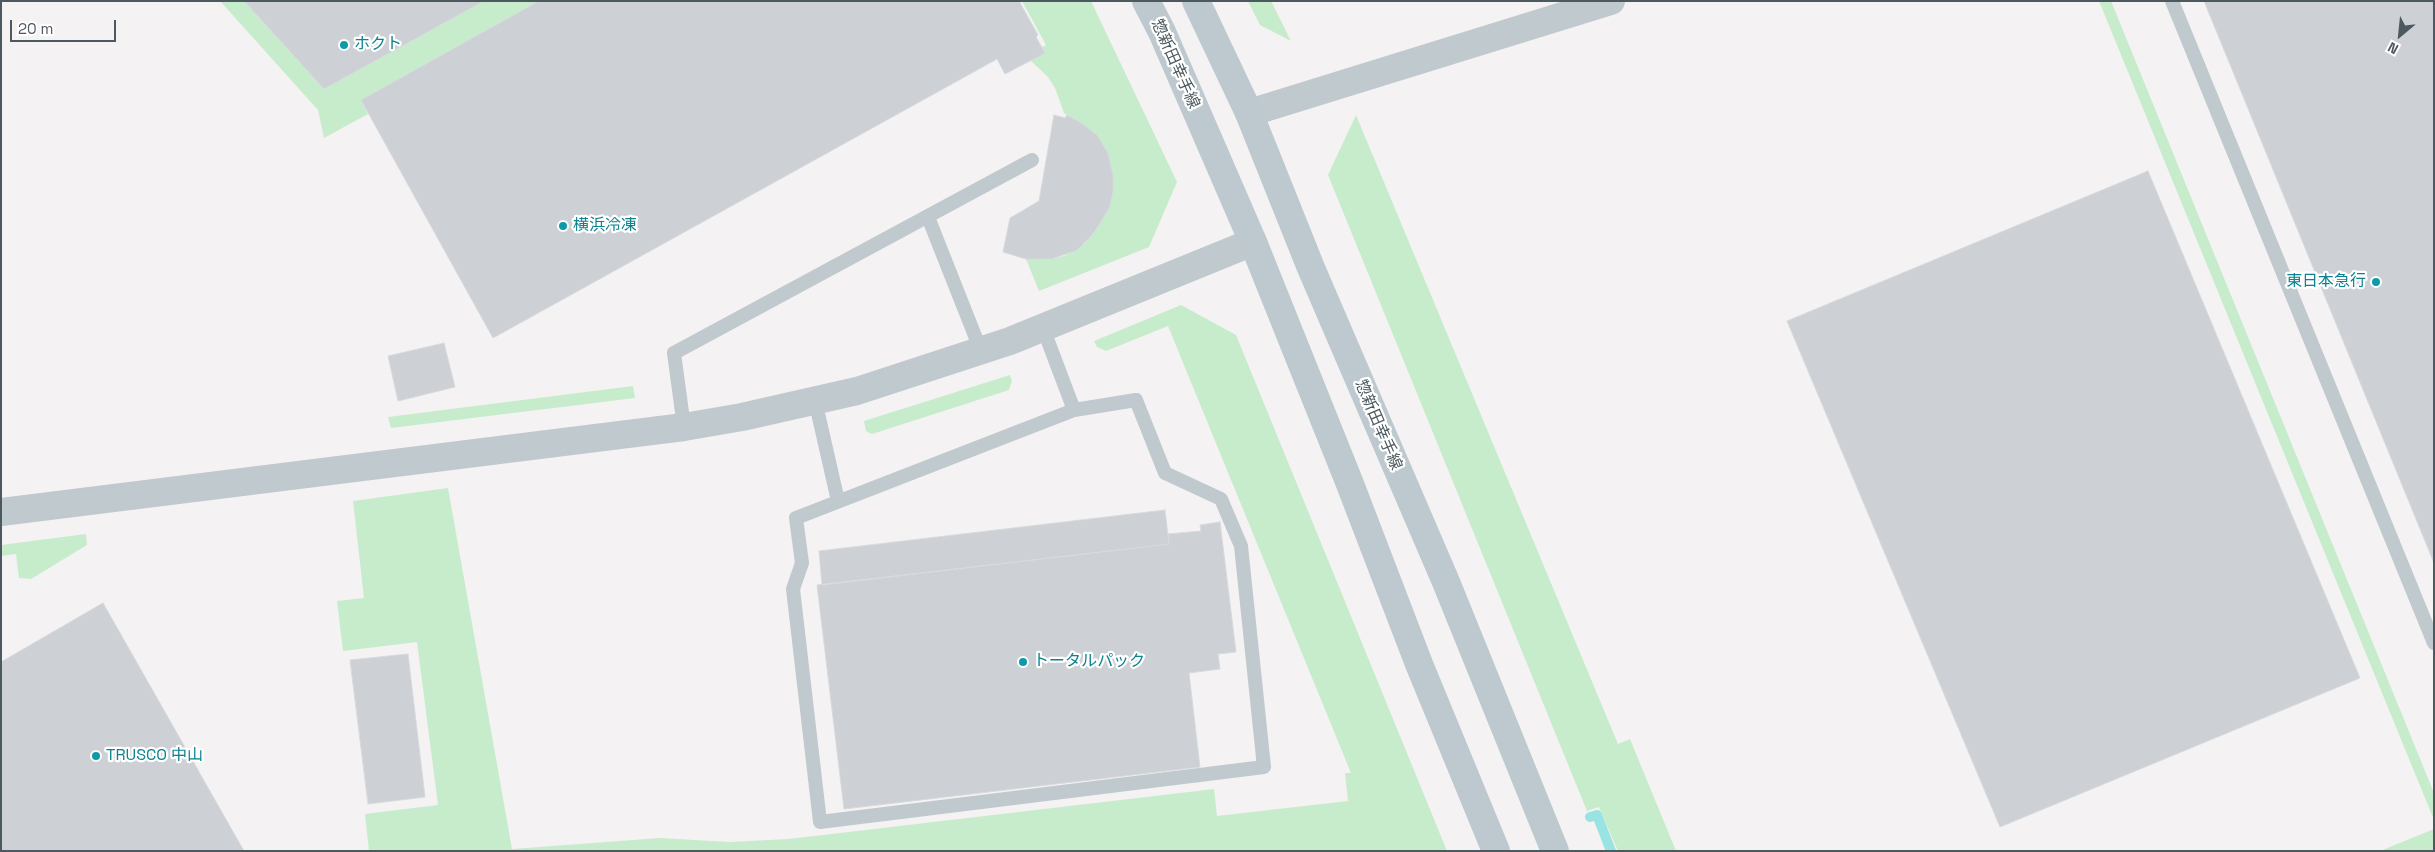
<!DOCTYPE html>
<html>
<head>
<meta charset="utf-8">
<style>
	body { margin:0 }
	#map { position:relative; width:2435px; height:852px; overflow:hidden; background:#f4f2f3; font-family:"Space Grotesk",sans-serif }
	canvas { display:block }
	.frame { position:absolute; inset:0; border:2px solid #4c595e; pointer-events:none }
	.north { position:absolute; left:2375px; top:10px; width:50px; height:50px; -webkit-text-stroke:4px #fff; paint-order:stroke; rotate:208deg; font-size:14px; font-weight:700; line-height:20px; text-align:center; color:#4c595e }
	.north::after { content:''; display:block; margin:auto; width:18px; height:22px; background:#4c595e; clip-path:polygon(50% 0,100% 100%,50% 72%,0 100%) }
	.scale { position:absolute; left:10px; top:20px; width:106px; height:22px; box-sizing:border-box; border:2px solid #4c595e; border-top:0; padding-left:6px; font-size:15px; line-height:18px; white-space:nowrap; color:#4c595e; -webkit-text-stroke:4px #fff; paint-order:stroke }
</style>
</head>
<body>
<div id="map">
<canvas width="2435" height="852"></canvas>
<div class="frame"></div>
<div class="north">N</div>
<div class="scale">20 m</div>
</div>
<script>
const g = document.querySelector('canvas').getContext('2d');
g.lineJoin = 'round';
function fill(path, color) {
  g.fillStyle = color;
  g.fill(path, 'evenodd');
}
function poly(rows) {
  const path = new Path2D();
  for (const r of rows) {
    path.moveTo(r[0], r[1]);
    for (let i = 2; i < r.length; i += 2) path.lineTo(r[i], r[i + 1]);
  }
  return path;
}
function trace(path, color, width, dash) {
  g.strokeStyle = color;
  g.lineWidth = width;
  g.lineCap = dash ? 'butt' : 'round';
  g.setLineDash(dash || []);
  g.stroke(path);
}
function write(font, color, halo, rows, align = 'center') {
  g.font = font + ' "Space Grotesk","Noto Sans JP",sans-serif';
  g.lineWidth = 4.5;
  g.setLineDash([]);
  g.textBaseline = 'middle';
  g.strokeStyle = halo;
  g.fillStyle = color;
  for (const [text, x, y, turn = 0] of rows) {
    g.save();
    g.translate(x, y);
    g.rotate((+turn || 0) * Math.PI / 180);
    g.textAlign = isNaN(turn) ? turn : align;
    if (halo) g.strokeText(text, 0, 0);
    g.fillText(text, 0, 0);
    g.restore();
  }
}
fill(poly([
	[220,1,244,1,324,89,484,1,539,1,361,100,368,114,324,138,318,110],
	[1022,1,1091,1,1177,182,1149,247,1039,291,1026,259,1052,259,1064,256,1085,243,1101,222,1110,206,1113,192,1113,175,1108,153,1097,135,1080,122,1064,113,1055,88,1048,77,1030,60,1044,53,1042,47,1046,45],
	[1248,1,1271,1,1291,41,1260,25],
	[2099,1,2111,1,2434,793,2434,820],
	[1356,115,1618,744,1630,739,1676,851,1618,851,1599,807,1587,811,1328,175],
	[1181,305,1236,335,1447,851,369,851,365,814,438,805,417,642,343,651,337,601,364,598,353,501,448,488,512,849,660,838,729,842,789,839,1214,789,1217,816,1348,801,1345,773,1351,773,1168,326,1106,351,1097,347,1094,341],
	[1010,375,1012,381,1009,390,872,434,866,431,864,421],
	[633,386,635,398,391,428,388,417],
	[86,534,87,545,31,579,19,578,16,554,1,556,1,545],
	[2434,829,2434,851,2380,851]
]), '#c7eccc');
trace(poly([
	[1590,817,1597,815,1611,851]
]), '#99e4e2', 10);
const building = poly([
	[244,1,484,1,324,89,244,1],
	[539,1,1019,1,1038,35,1036,37,1045,53,1005,74,997,59,493,338,361,100,539,1],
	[2204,1,2434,1,2434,563,2204,1],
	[1054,115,1065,118,1067,115,1080,122,1097,135,1108,153,1113,175,1113,192,1110,206,1101,222,1092,235,1077,250,1052,259,1026,259,1003,252,1010,218,1039,201,1054,115],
	[2148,171,2360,678,2000,827,1787,321,2148,171],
	[444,343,455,387,398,401,388,356,444,343],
	[1165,510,1169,544,822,585,819,551,1165,510],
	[1220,522,1236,652,1218,654,1220,669,1189,673,1200,767,844,809,817,585,1169,544,1168,534,1201,531,1200,525,1220,522],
	[103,603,244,851,1,851,1,662,103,603],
	[408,654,425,797,368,804,350,660,408,654]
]);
fill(building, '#cdd0d4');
trace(building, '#d7dadc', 1);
trace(poly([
	[2172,1,2434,643],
	[928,217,981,351],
	[1043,328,1074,410,1136,400,1165,473,1221,499,1241,546,1264,767,820,822,793,589,802,563,796,518,1074,410],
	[815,400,838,501],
	[684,427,674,353,1032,160]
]), '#c0c9cd', 14);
trace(poly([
	[1249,113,1611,1],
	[1,512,684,427,742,417,857,391,1010,341,1253,242]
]), '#c0c9cd', 28);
trace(poly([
	[1146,1,1162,32,1253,242,1350,484,1419,664,1496,851],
	[1196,1,1249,113,1311,268,1446,582,1555,851]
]), '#bdc9ce', 28);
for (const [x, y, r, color] of [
	[344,45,5,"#0f9aa8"],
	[563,226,5,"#0f9aa8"],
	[2376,282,5,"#0f9aa8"],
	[1023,662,5,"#0f9aa8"],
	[96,756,5,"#0f9aa8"]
]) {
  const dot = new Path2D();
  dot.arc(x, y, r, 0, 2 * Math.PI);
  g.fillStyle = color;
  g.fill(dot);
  trace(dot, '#fff', 2);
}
write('16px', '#0d838f', '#fff', [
	["ホクト",354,45],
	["横浜冷凍",573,226],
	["東日本急行",2366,282,"right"],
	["トータルパック",1033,662],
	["TRUSCO 中山",106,756]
], 'left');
write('16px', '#4c595e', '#fff', [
	["惣新田幸手線",1175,64,66],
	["惣新田幸手線",1378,425,67]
]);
</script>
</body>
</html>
